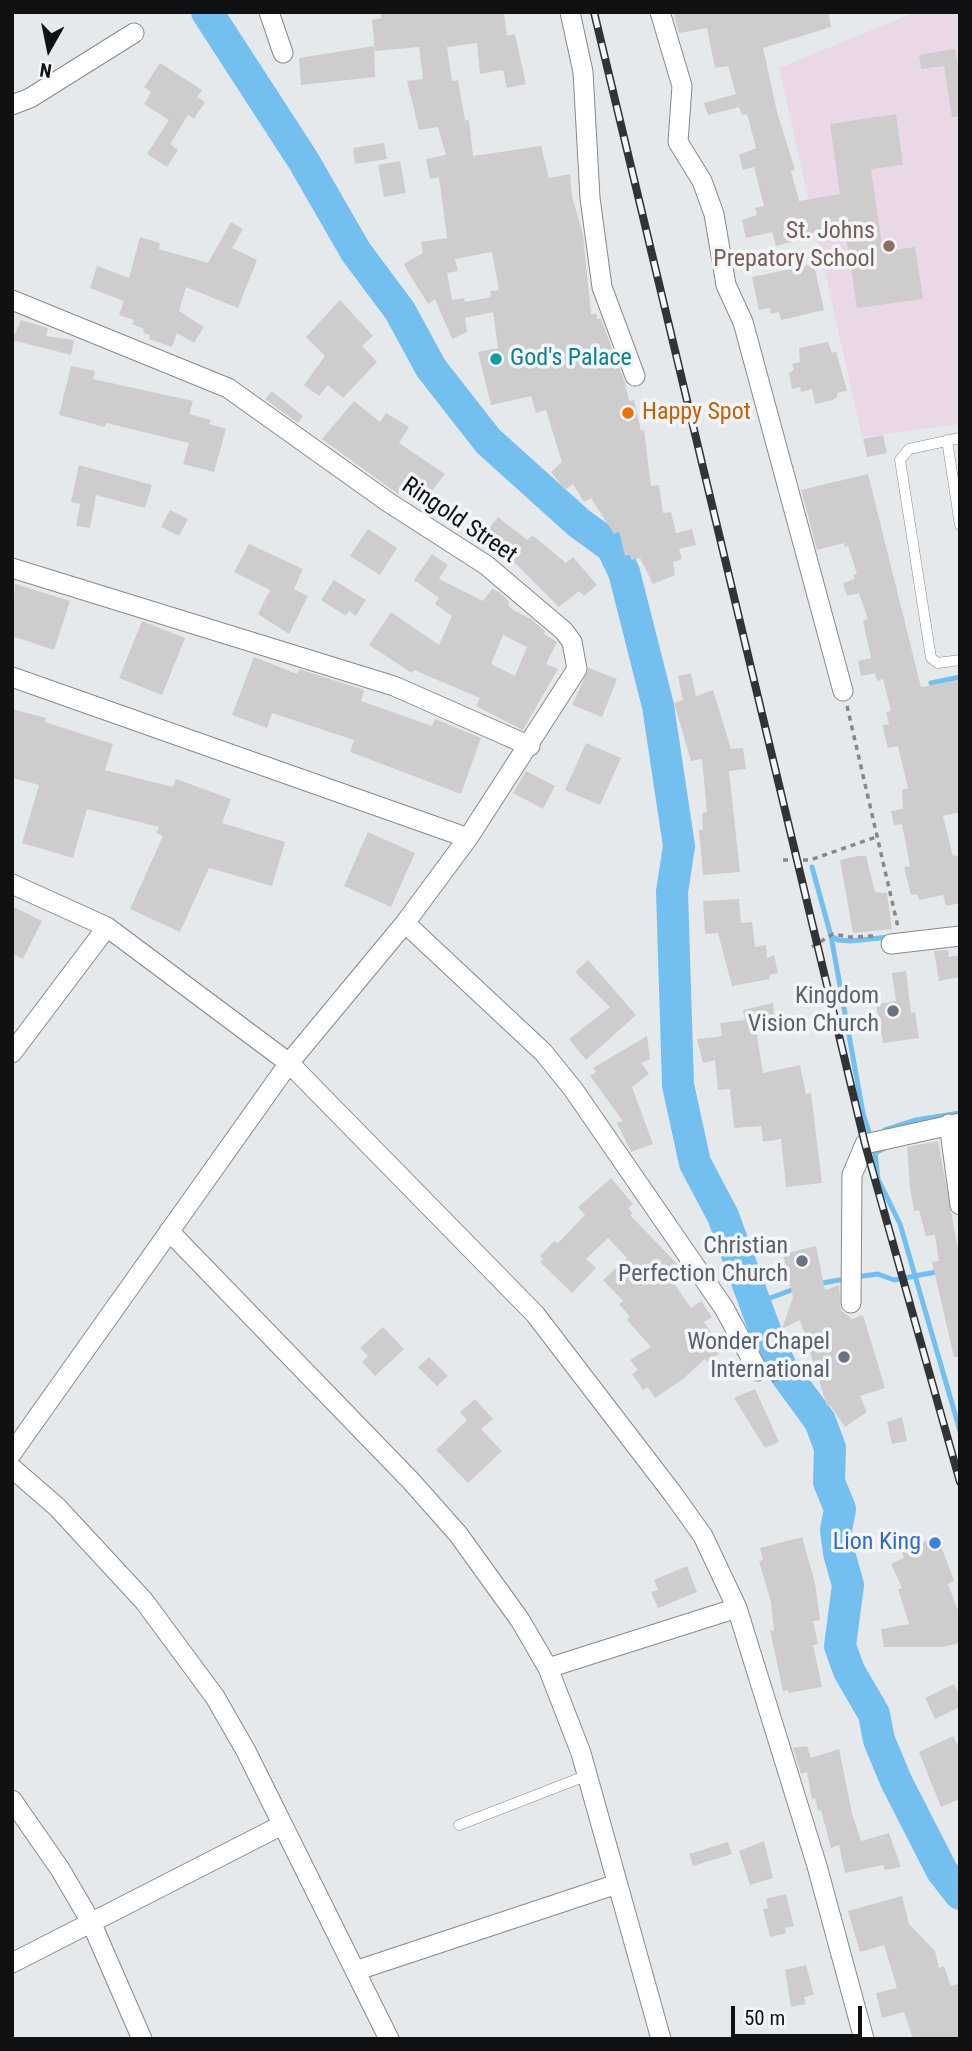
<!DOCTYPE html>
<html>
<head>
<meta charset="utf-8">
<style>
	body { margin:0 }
	#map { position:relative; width:972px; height:2051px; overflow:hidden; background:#e6e9eb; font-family:"Roboto Condensed",sans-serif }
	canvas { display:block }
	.frame { position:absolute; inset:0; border:14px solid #101112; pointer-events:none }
	.north { position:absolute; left:14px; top:14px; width:70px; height:70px; -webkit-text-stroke:5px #f3f6f9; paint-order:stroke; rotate:189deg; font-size:19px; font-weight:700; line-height:28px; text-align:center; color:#101112 }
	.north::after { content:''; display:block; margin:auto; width:24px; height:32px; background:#101112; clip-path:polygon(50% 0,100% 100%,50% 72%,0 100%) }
	.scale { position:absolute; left:731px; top:2006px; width:131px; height:32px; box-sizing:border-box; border:4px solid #101112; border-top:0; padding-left:9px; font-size:21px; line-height:24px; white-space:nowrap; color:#101112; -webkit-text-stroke:5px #f3f6f9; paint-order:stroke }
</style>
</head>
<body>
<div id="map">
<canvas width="972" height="2051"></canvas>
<div class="frame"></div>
<div class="north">N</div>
<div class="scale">50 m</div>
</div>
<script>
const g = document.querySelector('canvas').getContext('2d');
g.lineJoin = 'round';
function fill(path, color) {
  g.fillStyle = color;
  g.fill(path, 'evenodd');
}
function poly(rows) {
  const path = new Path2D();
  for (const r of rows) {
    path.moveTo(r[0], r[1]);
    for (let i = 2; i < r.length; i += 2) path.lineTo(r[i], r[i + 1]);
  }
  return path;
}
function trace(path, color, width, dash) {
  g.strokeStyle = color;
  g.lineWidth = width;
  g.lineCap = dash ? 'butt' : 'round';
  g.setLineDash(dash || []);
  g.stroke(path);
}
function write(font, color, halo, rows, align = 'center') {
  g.font = font + ' "Roboto Condensed",sans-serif';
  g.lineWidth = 7;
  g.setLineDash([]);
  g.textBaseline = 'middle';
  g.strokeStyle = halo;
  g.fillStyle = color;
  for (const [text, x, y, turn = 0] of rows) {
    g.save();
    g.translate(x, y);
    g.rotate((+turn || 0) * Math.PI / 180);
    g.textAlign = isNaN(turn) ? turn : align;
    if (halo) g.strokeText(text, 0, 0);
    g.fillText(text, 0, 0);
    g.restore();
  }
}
fill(poly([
	[916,12,960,12,960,424,862,437,779,68]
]), '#ebd8e7');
trace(poly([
	[931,683,960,677],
	[812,867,831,936,863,1113,870,1136,872,1135],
	[831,936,838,940,851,941,889,937],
	[885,1130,916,1120,960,1113],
	[883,1149,875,1153,878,1179,900,1224,960,1431],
	[855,1277,878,1274,894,1280,941,1271],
	[817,1284,845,1279],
	[754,1304,797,1288]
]), '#73c0f0', 5);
trace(poly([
	[207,12,303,160,356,252,400,311,431,368,488,441,579,523,612,547,624,572,658,706,679,846,672,892,678,1085,695,1163,723,1216,769,1341,782,1369,820,1421,830,1448,829,1482,840,1509,836,1530,839,1553,848,1585,840,1646,849,1671,874,1714,879,1740,896,1781,942,1871,960,1894]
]), '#73c0f0', 32);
fill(poly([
	[380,12,504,12,507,36,515,34,526,84,507,88,503,70,480,74,477,43,447,47,452,81,458,80,465,120,469,120,473,156,541,146,549,178,570,174,572,196,583,235,591,314,597,314,597,319,601,319,625,383,629,401,634,400,641,431,644,430,651,486,659,485,663,513,671,512,676,533,692,529,696,545,679,549,682,559,673,562,675,575,653,584,640,558,631,560,630,555,625,556,619,531,614,534,591,498,584,502,573,484,565,490,551,472,562,462,546,410,536,413,531,396,491,405,478,352,498,348,493,312,465,318,467,332,452,339,435,299,428,304,408,272,404,264,423,253,421,242,447,238,439,177,430,179,426,159,446,155,438,127,419,130,407,81,423,79,419,47,375,51,372,20,381,18],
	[492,252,499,290,490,291,491,297,465,302,464,298,452,300,447,273,458,271,455,259],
	[686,12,828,12,831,27,763,48,777,112,795,170,791,171,799,201,840,194,830,124,896,114,903,165,871,169,883,252,915,247,923,299,857,308,845,228,796,236,798,240,776,246,772,232,746,238,742,220,757,215,755,208,764,206,754,167,743,170,739,155,756,148,747,114,742,115,739,107,708,115,704,103,736,94,728,66,715,68,707,28,679,33,674,15],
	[374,46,375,77,301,85,299,58],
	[955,49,960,78,960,116,952,117,944,66,921,69,919,55],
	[160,63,202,90,197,97,205,102,194,119,188,115,170,144,178,150,167,167,147,154,169,120,144,104,151,92,144,87],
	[384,143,387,159,355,164,353,148],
	[400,161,406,193,384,197,378,165],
	[231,222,243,229,232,248,257,260,238,308,186,287,179,311,204,327,194,343,177,333,172,347,149,339,150,335,143,333,144,329,132,324,134,320,119,315,124,301,90,288,97,266,129,278,140,237,160,243,159,249,208,263],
	[814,264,824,310,781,320,779,312,771,314,770,308,759,310,752,277],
	[340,300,373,336,362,346,377,362,343,398,328,385,319,396,304,385,325,356,306,337],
	[21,320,48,328,46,336,74,340,71,355,12,340],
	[828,342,832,353,836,351,847,391,837,393,837,397,833,400,815,404,812,389,801,392,800,387,792,389,789,373,794,370,792,364,800,362,799,348],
	[71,366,95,371,93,379,193,401,189,414,211,420,209,424,226,429,214,472,183,464,189,443,106,423,105,427,59,415],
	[272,391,303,416,298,423,265,399],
	[354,401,380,422,386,413,409,427,399,443,445,474,424,501,402,488,398,494,322,439],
	[883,435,887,453,867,457,863,439],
	[79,465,152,485,145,508,96,495,90,528,76,526,80,504,71,502],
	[868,474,921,687,960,680,960,812,943,816,953,856,957,855,960,867,960,903,946,906,943,895,919,900,917,894,911,895,904,867,910,866,902,824,894,825,891,811,903,809,902,790,908,788,898,746,888,748,884,733,883,725,889,724,886,712,891,711,883,679,877,681,875,673,861,676,858,661,871,658,863,621,868,619,859,593,847,596,843,583,855,579,853,575,857,574,848,546,845,547,844,543,817,550,801,490],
	[170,510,188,519,179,536,161,527],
	[498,517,527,540,532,536,536,538,566,563,573,557,597,585,584,596,579,591,559,607,485,533],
	[368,529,397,548,380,575,350,556],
	[249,544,303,569,294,589,308,596,289,634,258,614,270,590,234,572],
	[432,554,448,565,439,579,483,601,492,589,499,592,509,601,508,605,513,610,531,619,545,631,544,634,557,642,546,664,558,669,523,730,476,706,480,698,414,670,412,673,369,645,391,612,439,645,452,616,435,604,439,598,414,580],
	[503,635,527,647,515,676,491,664],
	[334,580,366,600,356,616,349,611,346,616,321,600],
	[15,584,70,601,54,650,12,636],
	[142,621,185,638,162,695,119,678],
	[254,657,297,674,299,669,364,690,361,701,432,726,435,719,481,738,461,794,350,752,354,740,272,713,267,728,232,715],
	[589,668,617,679,602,717,572,705],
	[691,673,696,696,713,690,731,749,743,748,746,769,729,771,740,872,703,875,699,830,703,830,702,813,707,812,702,759,691,761,674,703,683,700,678,676],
	[12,709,46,718,45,722,113,744,105,770,173,787,176,779,231,799,222,823,285,842,272,886,209,868,180,932,130,909,163,836,156,833,159,827,87,809,73,858,22,843,39,785,12,778],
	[586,743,621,758,600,805,565,790],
	[526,771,555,786,543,809,513,793],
	[368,832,415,853,391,907,344,886],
	[858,856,866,856,875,892,887,893,892,929,853,933,840,860],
	[739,899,741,923,752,922,755,947,766,945,767,958,774,955,778,973,769,975,770,979,732,986,718,933,705,934,703,901],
	[12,906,42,921,23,959,12,954],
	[948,950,949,957,960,955,960,977,939,981,934,951],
	[588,960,636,1015,586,1060,569,1039,610,1007,575,972],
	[906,971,911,1013,915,1012,919,1038,883,1043,876,1004,896,1001,892,973],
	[773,1003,775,1024,756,1030,763,1073,800,1065,806,1094,811,1093,822,1183,786,1187,781,1139,763,1142,761,1126,734,1128,730,1089,718,1090,715,1060,703,1063,697,1039,718,1037,722,1035,720,1023,745,1020,743,1010],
	[647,1036,650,1059,641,1063,649,1074,632,1087,653,1144,631,1152,617,1123,623,1121,590,1076,596,1072,593,1068],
	[938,1141,960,1260,960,1357,954,1357,932,1262,939,1261,935,1235,926,1236,919,1210,914,1211,910,1188,907,1147],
	[611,1178,633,1204,628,1208,633,1214,630,1215,678,1265,673,1269,680,1277,673,1282,691,1308,701,1301,712,1317,704,1322,721,1346,717,1349,720,1353,707,1362,705,1359,683,1379,655,1398,648,1387,643,1390,632,1374,638,1370,630,1360,651,1347,627,1320,630,1317,619,1304,623,1301,603,1280,627,1258,608,1238,586,1259,596,1268,572,1293,540,1262,543,1259,540,1256,554,1241,558,1243,585,1215,578,1207],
	[816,1246,825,1290,839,1285,841,1310,852,1319,863,1315,885,1388,860,1396,867,1412,845,1427,830,1405,827,1406,800,1320,782,1329,793,1297,783,1254],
	[383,1327,404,1349,375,1376,362,1362,368,1356,360,1348],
	[429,1357,448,1376,437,1386,418,1367],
	[755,1389,779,1442,765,1448,734,1398],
	[475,1399,493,1419,481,1429,502,1451,468,1483,436,1450,467,1420,460,1412],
	[902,1417,907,1441,892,1444,887,1422],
	[802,1537,815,1583,820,1620,813,1621,818,1644,813,1645,822,1687,789,1693,788,1690,783,1691,770,1630,774,1631,771,1602,759,1561,763,1560,760,1548],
	[938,1538,954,1581,948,1584,960,1616,960,1643,942,1647,884,1647,881,1629,909,1624,898,1589,902,1588,891,1564,904,1558,901,1548],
	[687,1566,697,1592,658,1608,651,1592,658,1590,654,1580],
	[954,1684,960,1696,960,1707,935,1719,925,1698],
	[953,1736,960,1750,960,1799,941,1807,919,1752],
	[807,1746,811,1758,839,1749,852,1813,861,1841,889,1833,901,1867,885,1870,883,1865,845,1873,839,1845,831,1848,821,1810,818,1811,815,1798,812,1799,807,1772,801,1774,793,1748],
	[764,1841,773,1878,750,1885,739,1851],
	[728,1842,732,1854,693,1866,689,1854],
	[786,1894,794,1926,785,1928,786,1933,770,1937,763,1909,768,1908,766,1899],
	[902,1896,909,1924,935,1951,939,1968,944,1966,951,1986,960,1983,960,2039,913,2039,904,2012,882,2018,876,1993,897,1988,884,1945,860,1952,848,1911],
	[806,1965,814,1995,804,1997,806,2004,791,2007,785,1970]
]), '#cfccce');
const service = poly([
	[960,438,909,449,900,460,931,658,938,663,960,660],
	[947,440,960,525],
	[459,1825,588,1775]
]);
const minor = poly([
	[269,12,283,53],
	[570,12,583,72,590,198,602,287,635,376],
	[660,12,682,86,678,142,702,181,714,214,726,285,743,322,843,691],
	[12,105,30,98,134,33],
	[12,300,228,388,388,502,486,565,564,631,572,642,577,669,468,838,405,923,289,1063,12,1453],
	[12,568,394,686,530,746],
	[12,677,468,838],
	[12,884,107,927,289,1063,535,1314,673,1494,703,1536,737,1608,817,1866,864,2039],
	[405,923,543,1052,573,1089,724,1308,758,1371],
	[891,944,960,936],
	[12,1053,107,927],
	[949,1124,960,1205],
	[169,1231,411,1481,458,1534,520,1620,548,1668,581,1753,661,2039],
	[851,1303,852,1175,865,1144,960,1123],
	[12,1468,57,1507,144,1601,215,1697,246,1751,389,2039],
	[548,1668,737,1608],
	[12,1800,60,1869,91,1922,142,2039],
	[12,1963,282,1825],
	[355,1971,617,1884]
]);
trace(service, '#87898c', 11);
trace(minor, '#87898c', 21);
trace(poly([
	[847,706,898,927],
	[783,860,810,860,879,836],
	[812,947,833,934,850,937,875,936],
	[772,1381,801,1369,797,1361]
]), '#86888a', 3.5, [5, 5]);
trace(service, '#fff', 10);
trace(minor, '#fff', 19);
const rail = poly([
	[594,12,865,1144,960,1482]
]);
trace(rail, '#323335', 8);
trace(rail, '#f3f6f9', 5, [16]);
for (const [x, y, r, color] of [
	[889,246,7,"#8d6e63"],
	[496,359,7,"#0f9aa8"],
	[628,413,7,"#e8710a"],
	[893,1011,7,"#6b7280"],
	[802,1261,7,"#6b7280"],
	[844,1357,7,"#6b7280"],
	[935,1543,7,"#3f7fe0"]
]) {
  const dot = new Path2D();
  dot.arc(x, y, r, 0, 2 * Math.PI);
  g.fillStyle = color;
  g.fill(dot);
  trace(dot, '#f3f6f9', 2.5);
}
write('24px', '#785e54', '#f3f6f9', [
	["St. Johns",875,232],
	["Prepatory School",875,260]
], 'right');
write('24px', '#0d838f', '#f3f6f9', [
	["God's Palace",510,359]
], 'left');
write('24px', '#c56008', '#f3f6f9', [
	["Happy Spot",642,413]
], 'left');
write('24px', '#101112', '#f3f6f9', [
	["Ringold Street",459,521,34]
]);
write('24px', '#5b616d', '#f3f6f9', [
	["Kingdom",879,997],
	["Vision Church",879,1025],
	["Christian",788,1247],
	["Perfection Church",788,1275],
	["Wonder Chapel",830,1343],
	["International",830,1371]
], 'right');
write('24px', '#366cbe', '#f3f6f9', [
	["Lion King",921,1543]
], 'right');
</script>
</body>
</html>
